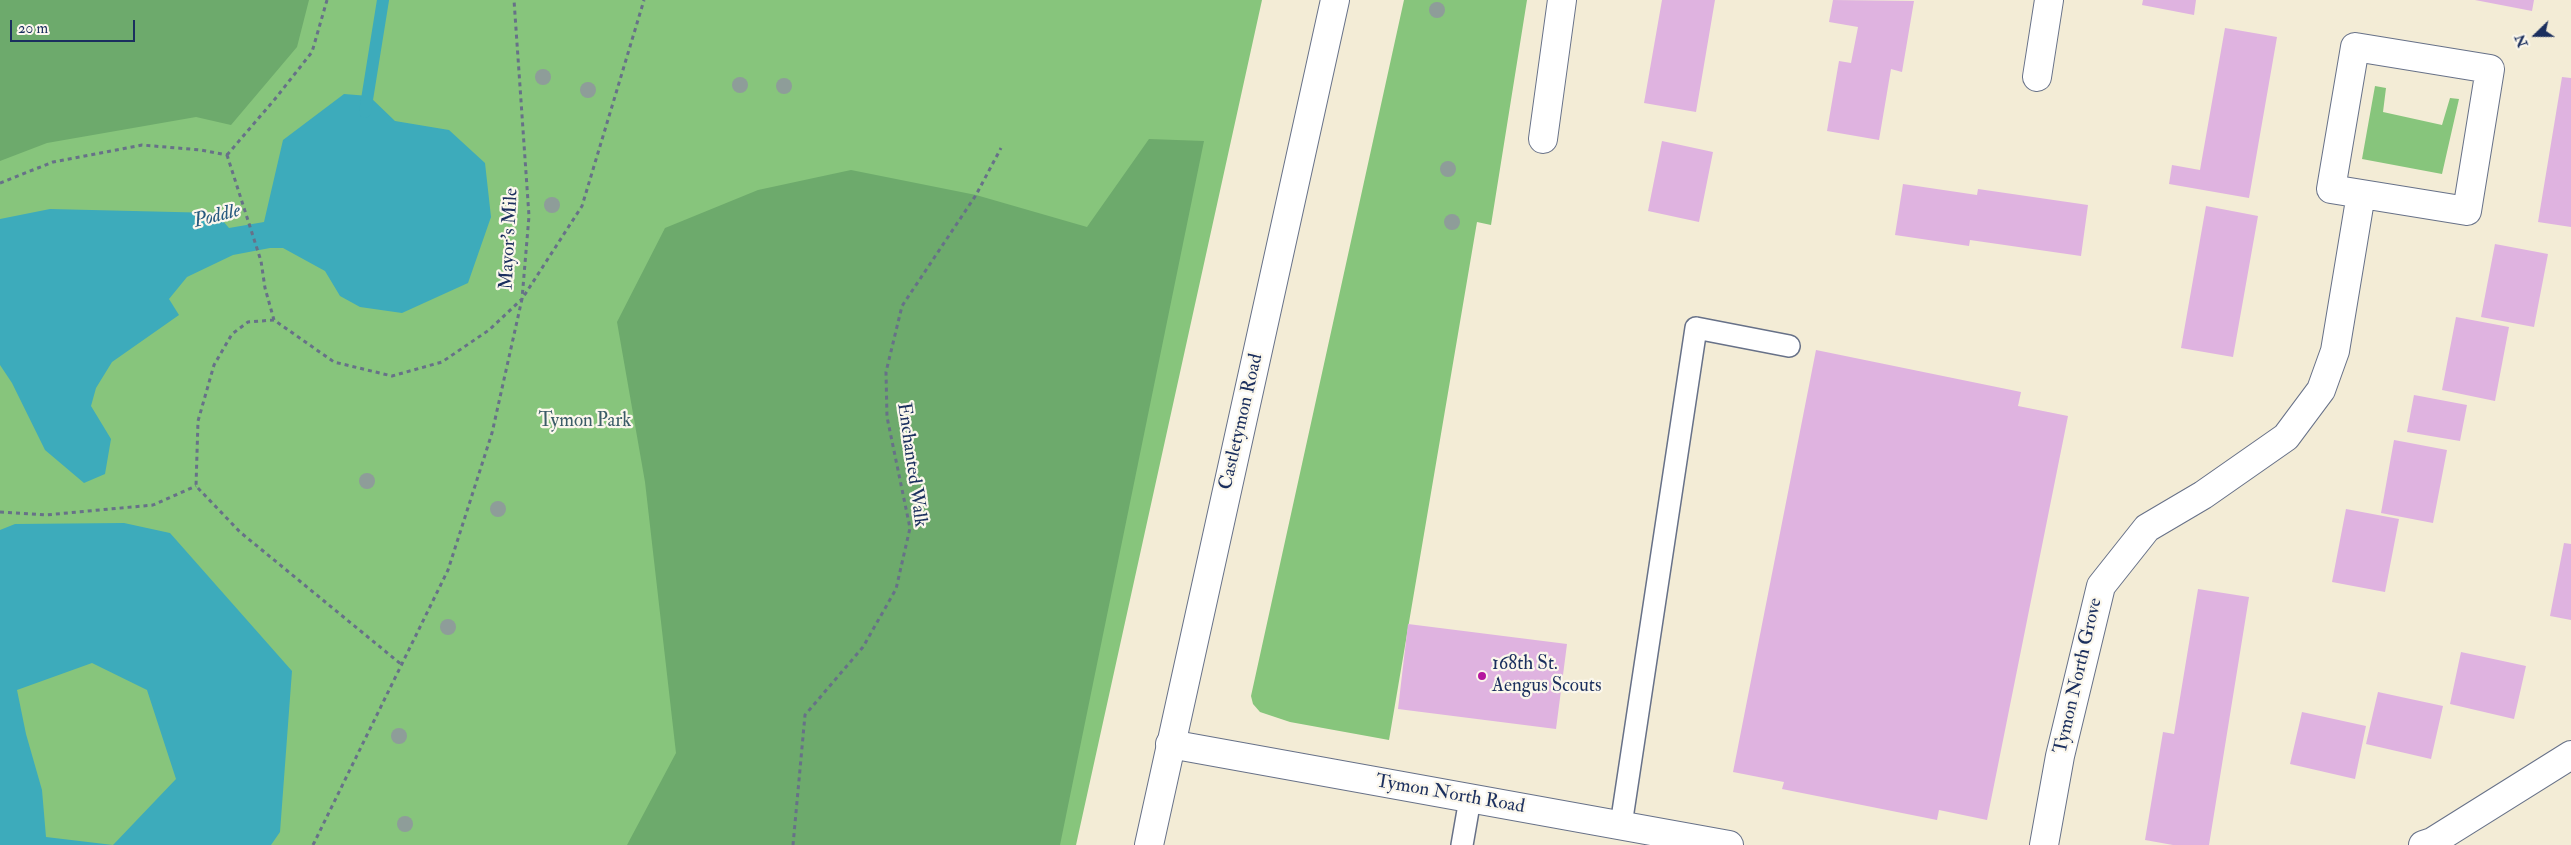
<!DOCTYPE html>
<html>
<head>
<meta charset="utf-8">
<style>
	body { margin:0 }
	#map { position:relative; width:2571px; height:845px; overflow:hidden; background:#f3ecd6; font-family:"IM FELL Double Pica",serif }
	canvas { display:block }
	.north { position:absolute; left:2511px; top:10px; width:50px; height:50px; -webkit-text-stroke:4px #fbf7ec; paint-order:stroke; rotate:248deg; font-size:14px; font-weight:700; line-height:20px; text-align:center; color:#1b2f5e }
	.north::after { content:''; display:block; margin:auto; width:18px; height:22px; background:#1b2f5e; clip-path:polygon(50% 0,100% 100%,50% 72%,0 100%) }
	.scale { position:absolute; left:10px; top:20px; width:125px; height:22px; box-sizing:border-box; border:2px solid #1b2f5e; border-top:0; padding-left:6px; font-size:15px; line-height:18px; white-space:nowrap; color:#1b2f5e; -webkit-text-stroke:4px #fbf7ec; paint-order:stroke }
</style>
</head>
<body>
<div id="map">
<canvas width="2571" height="845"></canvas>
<div class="north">N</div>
<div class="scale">20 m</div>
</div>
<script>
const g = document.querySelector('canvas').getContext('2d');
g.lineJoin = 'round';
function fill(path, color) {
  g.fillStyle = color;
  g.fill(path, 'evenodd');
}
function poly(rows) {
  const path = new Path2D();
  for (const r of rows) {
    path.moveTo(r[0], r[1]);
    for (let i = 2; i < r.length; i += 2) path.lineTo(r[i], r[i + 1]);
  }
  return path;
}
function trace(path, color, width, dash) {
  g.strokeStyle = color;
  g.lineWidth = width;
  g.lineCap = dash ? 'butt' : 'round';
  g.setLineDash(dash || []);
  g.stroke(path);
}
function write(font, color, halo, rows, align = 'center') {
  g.font = font + ' "IM FELL Double Pica",serif';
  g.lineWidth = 4.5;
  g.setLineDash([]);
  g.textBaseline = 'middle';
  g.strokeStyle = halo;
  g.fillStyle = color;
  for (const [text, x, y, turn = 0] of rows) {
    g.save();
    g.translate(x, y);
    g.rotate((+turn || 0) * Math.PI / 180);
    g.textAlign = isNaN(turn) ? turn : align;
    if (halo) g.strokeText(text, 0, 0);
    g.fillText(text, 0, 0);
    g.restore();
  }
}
fill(poly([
	[0,0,1262,0,1076,845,0,845],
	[1404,0,1527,0,1491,225,1477,222,1389,740,1290,722,1260,712,1253,704,1251,696],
	[2375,86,2386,88,2383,112,2442,125,2450,98,2459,99,2442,174,2362,159]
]), '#87c57c');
fill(poly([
	[0,0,309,0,297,47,231,125,196,117,47,143,0,161],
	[1149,139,1204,141,1060,845,627,845,676,753,645,482,617,322,665,228,758,190,851,170,976,195,1087,227]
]), '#6daa6c');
fill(poly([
	[344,94,369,96,395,121,449,130,485,163,491,217,468,283,402,313,360,307,340,296,325,271,283,248,270,248,233,255,187,277,169,299,179,315,112,362,96,388,91,406,111,439,105,474,84,483,45,450,12,383,0,365,0,219,50,209,216,213,229,228,264,222,283,140],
	[124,523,170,533,292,671,280,832,271,845,0,845,0,530,15,524],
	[92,663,147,690,176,779,113,845,46,837,42,790,26,734,17,690]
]), '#3dabbb');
trace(poly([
	[365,112,383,0]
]), '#3dabbb', 12);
fill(poly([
	[1662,0,1715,0,1696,112,1644,103],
	[1833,0,1914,1,1902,72,1891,69,1879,140,1827,131,1839,61,1851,63,1858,27,1829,22],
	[2143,0,2196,0,2194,15,2142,5],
	[2475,0,2534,0,2532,11],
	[2225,28,2277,37,2249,198,2169,184,2172,165,2200,170],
	[2562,77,2571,78,2571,227,2538,222],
	[1662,141,1713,152,1699,222,1648,211],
	[1903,184,1977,195,1978,189,2088,205,2081,256,1970,240,1969,246,1895,235],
	[2206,206,2258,216,2233,357,2181,348],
	[2495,244,2548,254,2534,327,2481,317],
	[2456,317,2509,327,2495,401,2442,390],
	[1816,350,2021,392,2018,406,2068,416,1987,820,1939,810,1937,820,1782,789,1784,782,1733,772],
	[2414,395,2467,405,2460,441,2407,432],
	[2394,440,2447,450,2433,523,2381,513],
	[2346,509,2399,519,2385,592,2332,582],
	[2564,543,2571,544,2571,620,2550,616],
	[2198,589,2249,597,2209,845,2173,845,2145,840,2163,732,2174,734],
	[1408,624,1567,644,1556,729,1398,709],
	[2461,652,2526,666,2514,719,2450,704],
	[2378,692,2443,706,2431,759,2366,744],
	[2302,712,2366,726,2355,779,2290,764]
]), '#dfb3e0');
const service = poly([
	[1621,825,1696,328,1789,346],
	[1462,845,1470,799]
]);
const minor = poly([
	[2355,47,2490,69,2467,211,2331,189,2355,47],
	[2037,77,2049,0],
	[1543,139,1562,0],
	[1170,744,1729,845],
	[2044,845,2060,756,2101,586,2147,528,2203,495,2286,437,2321,390,2335,351,2361,194],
	[2423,845,2432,842,2571,755]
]);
const tertiary = poly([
	[1149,845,1335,0]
]);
trace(service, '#677188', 24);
trace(minor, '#677188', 30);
trace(tertiary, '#677188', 30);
trace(poly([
	[227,155,261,261,265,288,274,320,334,362,392,376,442,362,489,330,522,299,529,216,514,0],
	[227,155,275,99,312,52,327,0],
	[0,183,53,162,142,145,201,150,227,155],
	[274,320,248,322,232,334,214,365,198,421,196,486,240,532,402,665],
	[0,512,46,515,153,505,196,486],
	[313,845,448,570,492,433,522,299,582,206,644,0],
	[793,845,805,715,863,647,896,589,910,528,887,417,886,372,902,306,976,195,1001,148]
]), '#677188', 3, [4, 4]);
trace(service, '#fff', 21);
trace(minor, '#fff', 28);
trace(tertiary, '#fff', 28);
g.fillStyle = '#8e9d99';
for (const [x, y] of [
	[1437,10],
	[543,77],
	[740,85],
	[784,86],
	[588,90],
	[1448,169],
	[552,205],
	[1452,222],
	[367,481],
	[498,509],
	[448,627],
	[399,736],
	[405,824]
]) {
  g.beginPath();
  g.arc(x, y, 8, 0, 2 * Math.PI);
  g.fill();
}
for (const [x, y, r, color] of [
	[1482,676,5,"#b5179e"]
]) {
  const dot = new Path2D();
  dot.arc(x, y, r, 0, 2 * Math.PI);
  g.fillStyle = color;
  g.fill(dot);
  trace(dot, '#fbf7ec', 2);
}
write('19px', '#1b2f5e', '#fbf7ec', [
	["Mayor's Mile",510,239,-87],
	["Castletymon Road",1242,422,-77],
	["Enchanted Walk",911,465,82],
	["Tymon North Grove",2079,676,-77],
	["Tymon North Road",1450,795,10]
]);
write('19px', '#3b5c67', '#fbf7ec', [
	["Tymon Park",585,422]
]);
write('19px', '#1b2f5e', '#fbf7ec', [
	["168th St.",1492,665],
	["Aengus Scouts",1492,687]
], 'left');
write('italic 20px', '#275a7f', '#fbf7ec', [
	["Poddle",217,217,-14]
]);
</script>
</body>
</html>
